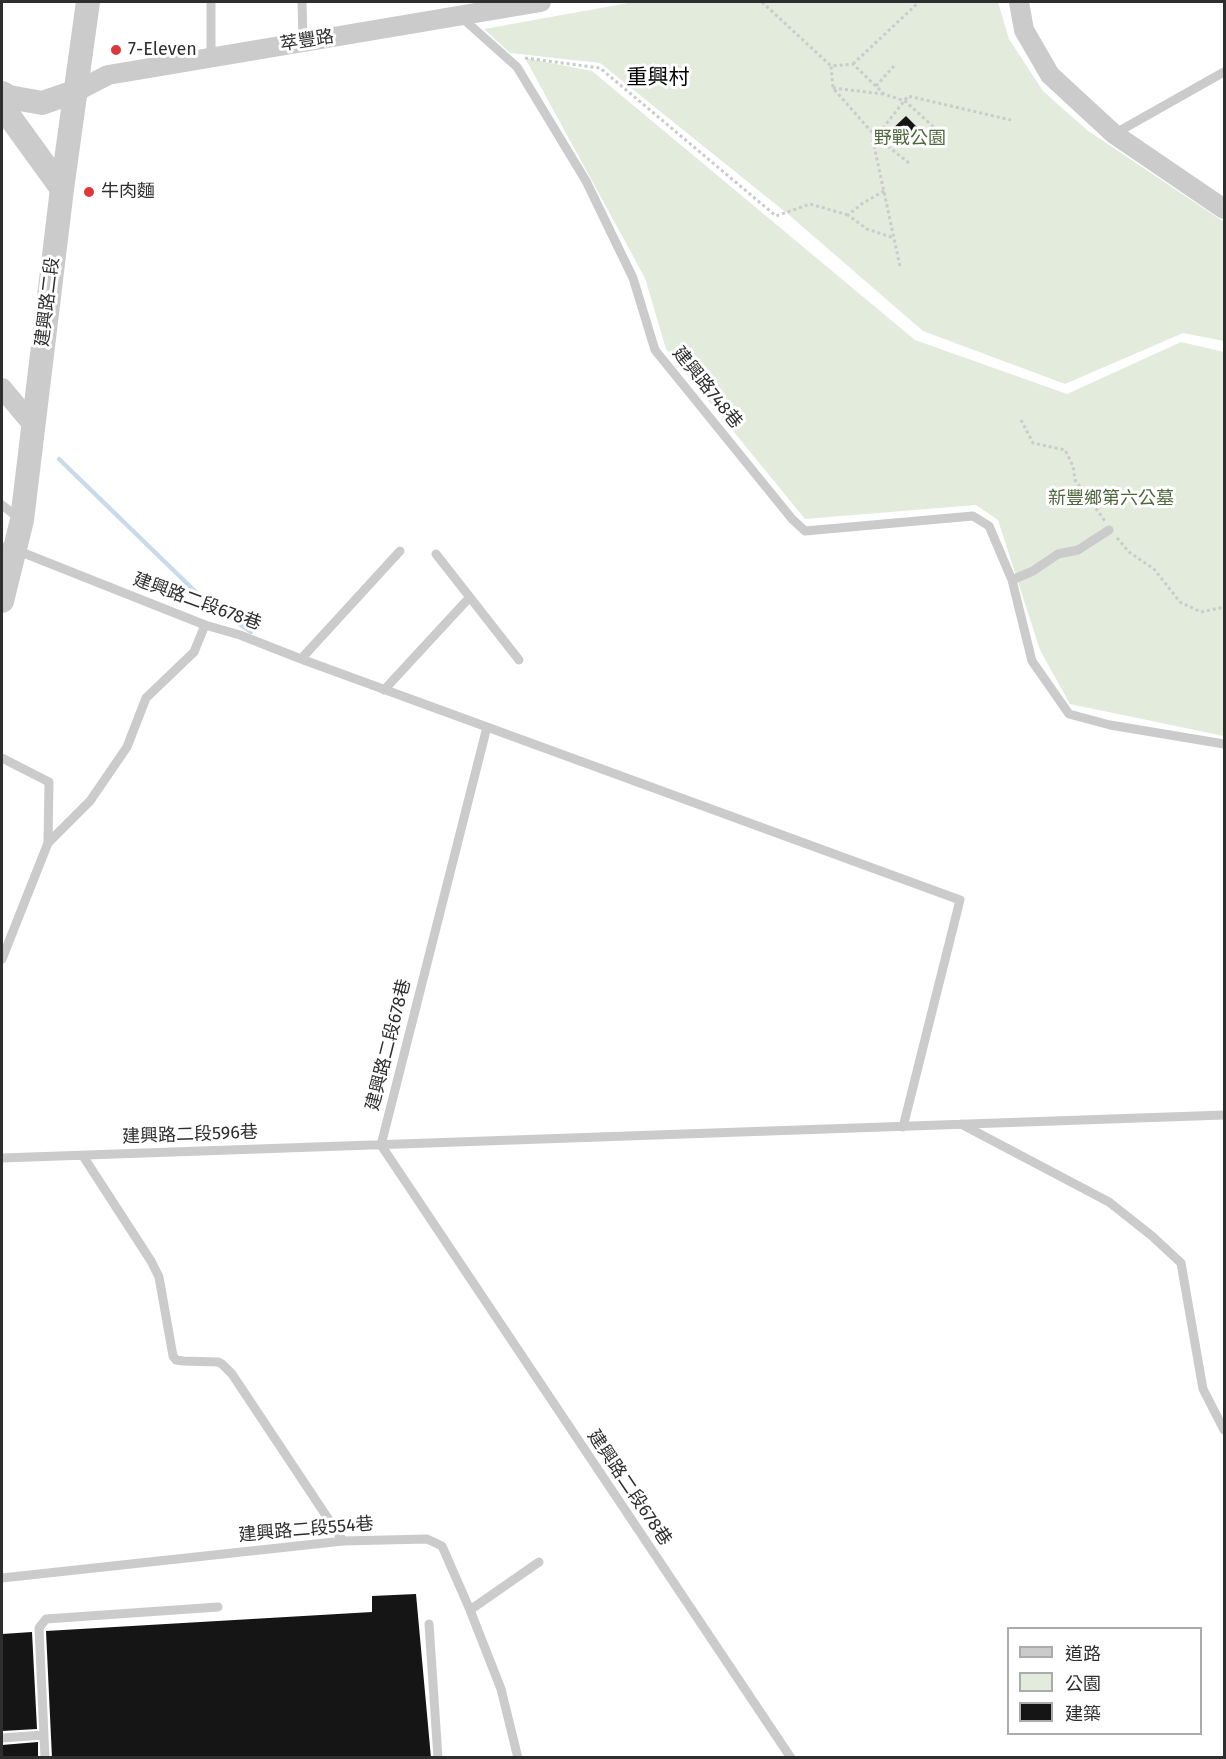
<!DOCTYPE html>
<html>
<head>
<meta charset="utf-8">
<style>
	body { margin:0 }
	#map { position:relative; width:1226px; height:1759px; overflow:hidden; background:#fff; font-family:"Fira Sans","Noto Sans TC",sans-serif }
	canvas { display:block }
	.frame { position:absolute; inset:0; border:3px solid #2e2e2e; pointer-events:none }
	.legend { position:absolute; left:1007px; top:1627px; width:195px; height:108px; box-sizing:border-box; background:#fff; border:2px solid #ababab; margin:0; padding:8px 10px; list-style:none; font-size:18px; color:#2e2e2e }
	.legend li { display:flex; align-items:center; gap:12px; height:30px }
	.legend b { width:30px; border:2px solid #ababab }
</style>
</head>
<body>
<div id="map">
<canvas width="1226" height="1759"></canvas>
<div class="frame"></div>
<ul class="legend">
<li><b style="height:8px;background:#cbcbcb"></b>道路</li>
<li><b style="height:16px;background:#e3ebdc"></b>公園</li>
<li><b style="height:16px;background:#151515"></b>建築</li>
</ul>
</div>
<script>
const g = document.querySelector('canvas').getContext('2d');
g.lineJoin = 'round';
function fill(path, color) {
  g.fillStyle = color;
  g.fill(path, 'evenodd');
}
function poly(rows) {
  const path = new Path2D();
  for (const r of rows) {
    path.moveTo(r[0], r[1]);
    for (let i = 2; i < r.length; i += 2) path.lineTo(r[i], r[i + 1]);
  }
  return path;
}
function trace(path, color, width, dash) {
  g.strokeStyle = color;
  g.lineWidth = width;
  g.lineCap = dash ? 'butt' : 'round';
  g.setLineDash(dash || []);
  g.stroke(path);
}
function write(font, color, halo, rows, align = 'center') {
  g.font = font + ' "Fira Sans","Noto Sans TC",sans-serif';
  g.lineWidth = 6;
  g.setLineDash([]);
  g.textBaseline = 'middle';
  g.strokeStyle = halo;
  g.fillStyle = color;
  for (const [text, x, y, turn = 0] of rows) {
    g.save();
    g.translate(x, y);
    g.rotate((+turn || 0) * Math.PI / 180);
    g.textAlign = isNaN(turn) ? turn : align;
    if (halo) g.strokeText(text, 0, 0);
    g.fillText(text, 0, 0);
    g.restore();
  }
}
fill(poly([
	[634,2,998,2,1009,39,1043,91,1087,130,1224,222,1224,341,1183,333,1065,384,923,331,789,215,600,63,510,53,484,29],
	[525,58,592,71,915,340,1067,394,1181,342,1224,352,1224,736,1070,704,1040,650,998,520,976,505,805,519,666,349,645,278]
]), '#e3ebdc');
trace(poly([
	[59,459,203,599,251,632]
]), '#c9daea', 4.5);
fill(poly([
	[906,116,919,129,902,146,888,133],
	[416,1594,431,1758,52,1758,46,1631,372,1612,372,1596],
	[32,1632,37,1729,2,1731,2,1634],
	[38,1742,38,1758,2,1758,2,1745]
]), '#151515');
trace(poly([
	[762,2,831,66],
	[525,58,600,68,776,216,810,204,848,215],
	[853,64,919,2],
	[876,86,894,66],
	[833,88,883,94],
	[909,163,876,137,833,88,831,66,853,64,884,94,905,101,938,131],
	[884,191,863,203,848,215,867,229,894,238],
	[900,266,873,141,908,96,1011,120],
	[1021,420,1033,443,1065,450,1073,466,1075,480,1105,521],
	[1117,538,1129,552,1154,569,1180,602,1201,612,1224,607]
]), '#cbcbcb', 3, [3, 3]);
trace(poly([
	[302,2,303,41],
	[461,17,517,67,586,181,633,278,655,350,792,519,805,531,973,516,989,526,1012,580,1032,661,1069,714,1110,725,1224,744],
	[211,56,211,2],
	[1114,134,1224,72],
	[2,505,20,519],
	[2,547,16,550,205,625,240,635,301,659,487,727,381,1145,791,1758],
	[436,554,519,660],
	[1012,580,1033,571,1058,554,1078,550,1109,530],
	[301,659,400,551],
	[384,690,469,598],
	[487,727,960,900,903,1127],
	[2,758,49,782,48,843],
	[2,959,48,843,90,801,127,747,146,698,194,652,205,625],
	[961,1124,1109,1202,1152,1236,1181,1263,1203,1389,1224,1430],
	[83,1156,151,1261,159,1277,173,1356,176,1360,183,1361,218,1362,222,1364,232,1374,343,1541],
	[2,1158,1224,1115],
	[2,1578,343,1541,427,1539,442,1546,470,1610,501,1689,518,1758],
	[470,1610,539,1562],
	[429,1624,438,1758],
	[2,1738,43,1735],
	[45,1758,39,1628,46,1619,218,1607]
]), '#cbcbcb', 9);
trace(poly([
	[1019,2,1024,30,1050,75,1114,134,1224,209],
	[77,91,108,75,541,2],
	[2,388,33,425]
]), '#cbcbcb', 20);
trace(poly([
	[2,93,9,97,42,103,77,91],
	[2,106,62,189],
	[2,601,22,520,62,189,88,2]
]), '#cbcbcb', 24);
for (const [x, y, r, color] of [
	[116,50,6,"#dd3838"],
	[89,192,6,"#dd3838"]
]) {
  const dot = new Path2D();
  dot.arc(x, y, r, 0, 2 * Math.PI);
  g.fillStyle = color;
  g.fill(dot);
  trace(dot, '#fff', 2);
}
write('18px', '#2e2e2e', '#fff', [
	["萃豐路",307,41,-9],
	["建興路二段",48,302,-83],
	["建興路748巷",707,388,51],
	["建興路二段678巷",197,602,20],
	["建興路二段678巷",389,1045,-76],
	["建興路二段596巷",190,1135,-2],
	["建興路二段678巷",629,1488,56],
	["建興路二段554巷",306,1530,-5]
]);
write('18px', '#2e2e2e', '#fff', [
	["7-Eleven",128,50],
	["牛肉麵",101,192]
], 'left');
write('18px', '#4e673d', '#fff', [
	["野戰公園",910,139],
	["新豐鄉第六公墓",1111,499]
]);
write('21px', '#000', '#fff', [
	["重興村",658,78]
]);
</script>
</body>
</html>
